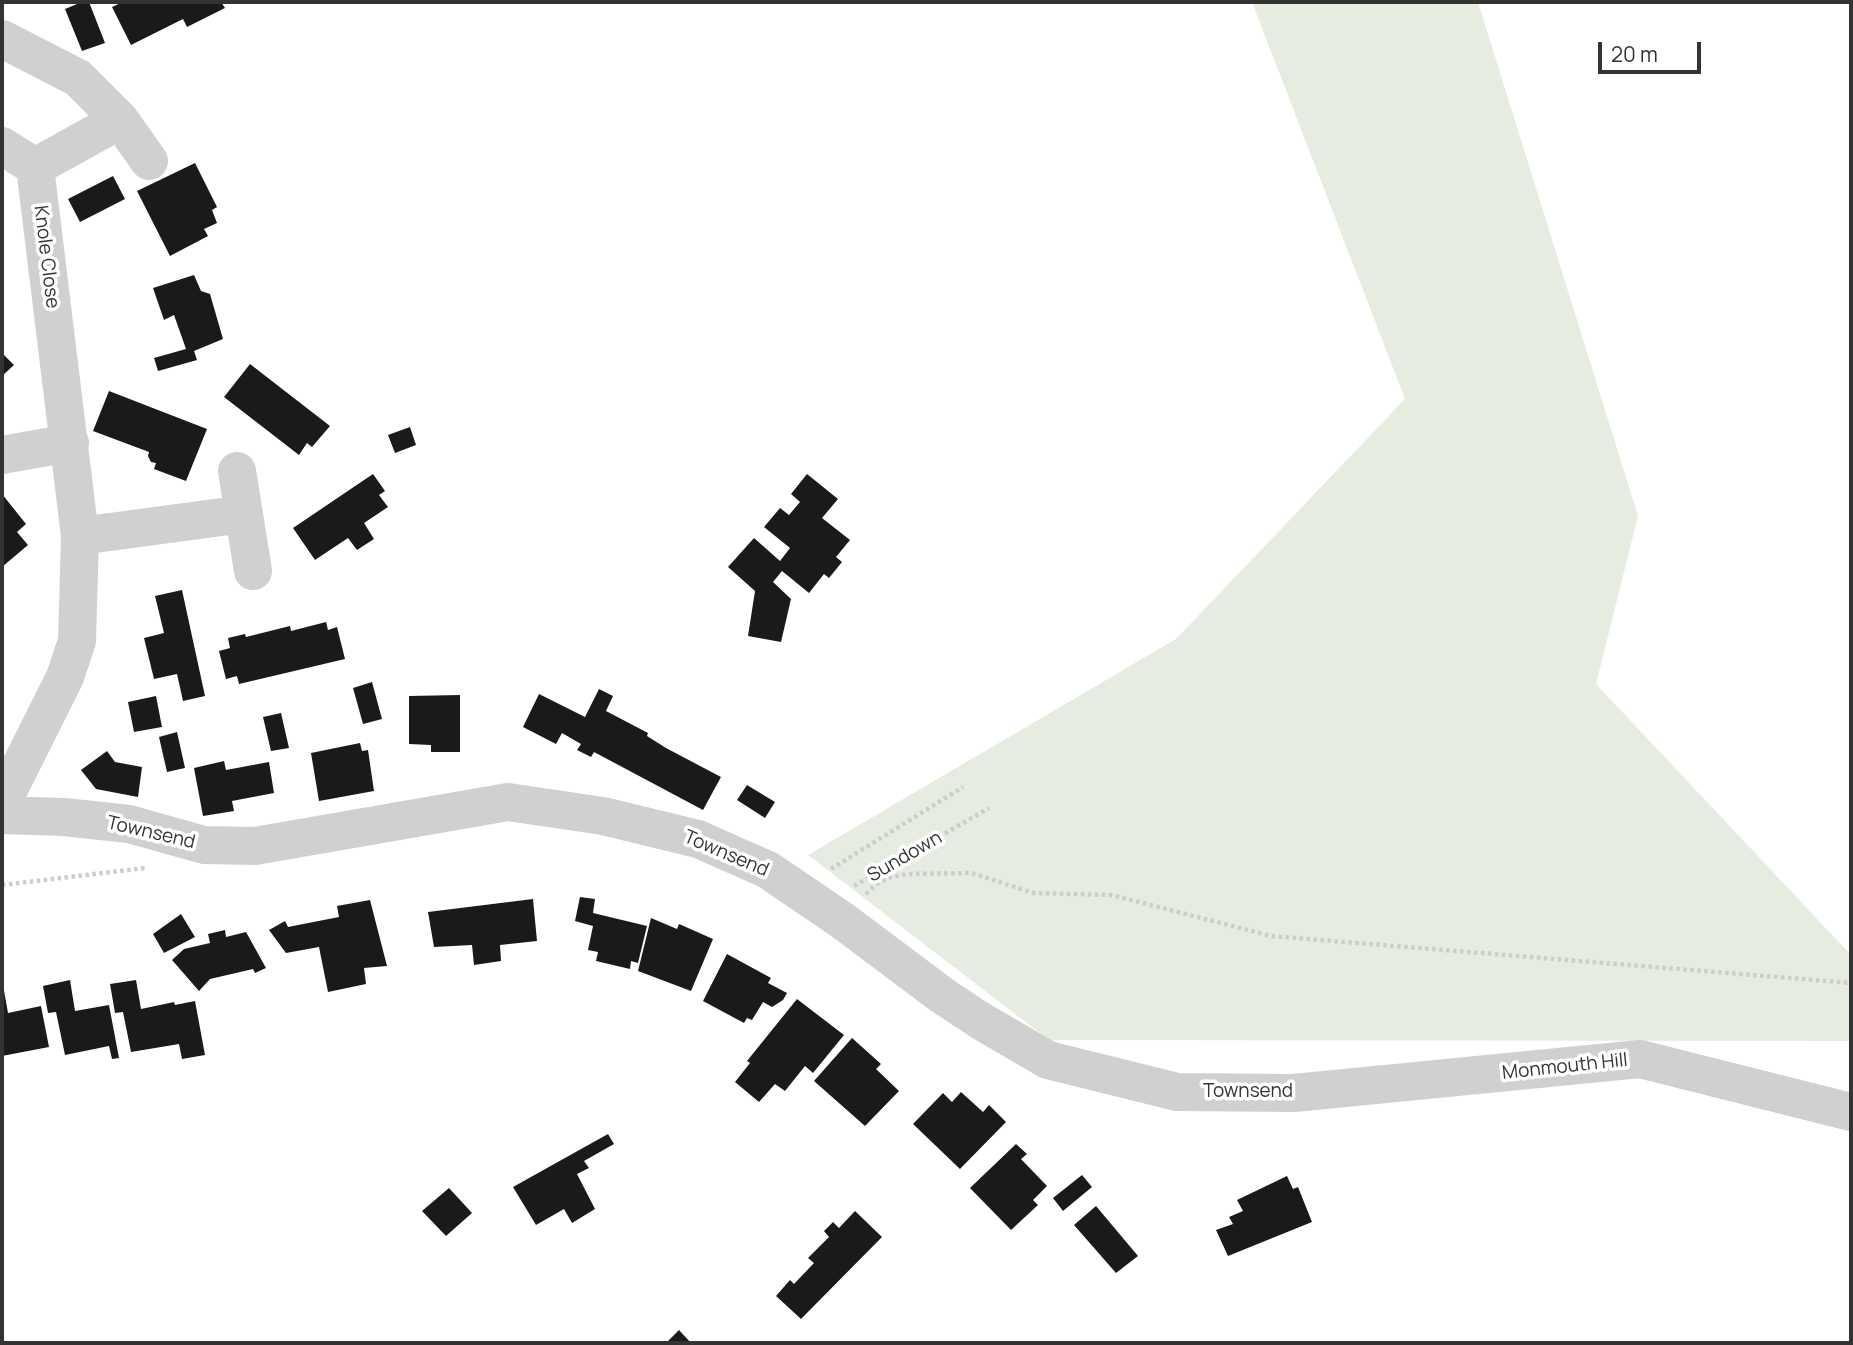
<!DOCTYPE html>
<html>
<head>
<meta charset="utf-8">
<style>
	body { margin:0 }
	#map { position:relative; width:1853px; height:1345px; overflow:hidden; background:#fff; font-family:Manrope,sans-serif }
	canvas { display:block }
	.frame { position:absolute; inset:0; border:4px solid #333; pointer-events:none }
	.scale { position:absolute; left:1598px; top:42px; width:103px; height:32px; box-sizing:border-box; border:4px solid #333; border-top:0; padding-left:9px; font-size:21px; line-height:24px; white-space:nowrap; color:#333; -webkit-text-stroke:5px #fff; paint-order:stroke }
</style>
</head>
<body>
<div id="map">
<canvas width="1853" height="1345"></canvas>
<div class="frame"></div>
<div class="scale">20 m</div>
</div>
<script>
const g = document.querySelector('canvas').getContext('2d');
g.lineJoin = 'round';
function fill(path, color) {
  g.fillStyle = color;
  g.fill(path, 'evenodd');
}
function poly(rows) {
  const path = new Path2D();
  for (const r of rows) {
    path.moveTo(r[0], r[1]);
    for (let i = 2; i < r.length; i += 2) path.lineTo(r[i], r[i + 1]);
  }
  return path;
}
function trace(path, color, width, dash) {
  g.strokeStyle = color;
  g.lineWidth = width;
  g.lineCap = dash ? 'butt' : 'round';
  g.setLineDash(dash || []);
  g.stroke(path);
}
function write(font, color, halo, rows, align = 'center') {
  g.font = font + ' Manrope,sans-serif';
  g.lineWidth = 7;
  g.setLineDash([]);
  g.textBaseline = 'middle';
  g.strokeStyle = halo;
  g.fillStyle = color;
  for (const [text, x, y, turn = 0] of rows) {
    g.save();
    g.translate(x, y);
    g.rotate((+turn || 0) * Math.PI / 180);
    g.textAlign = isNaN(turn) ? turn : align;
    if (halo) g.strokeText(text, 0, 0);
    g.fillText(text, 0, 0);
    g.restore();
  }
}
fill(poly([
	[1252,2,1478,2,1638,516,1596,684,1851,955,1851,1041,1049,1040,808,855,1176,639,1405,399]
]), '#e6ecdf');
fill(poly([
	[82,2,89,2,105,43,82,51,65,9],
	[123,2,221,2,225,8,187,27,183,19,131,45,112,7],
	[195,163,217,207,212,210,217,223,204,229,208,236,170,256,137,191],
	[113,176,125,199,80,222,68,199],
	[194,275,201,291,210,294,223,339,194,351,197,360,158,371,154,358,186,349,174,315,164,320,153,288],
	[2,353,14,365,2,376],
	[250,364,330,426,312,447,307,443,299,455,224,397],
	[109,391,207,429,186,481,154,469,156,463,151,462,148,456,149,452,93,431],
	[410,427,416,445,395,453,388,435],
	[373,474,385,491,379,495,388,507,364,523,374,539,357,550,348,538,315,560,293,528],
	[807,474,838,499,822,518,850,540,836,557,842,562,829,578,824,574,809,593,782,571,773,582,791,599,781,642,748,636,755,591,728,567,754,538,780,561,790,548,764,527,780,508,789,515,800,502,791,494],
	[2,494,26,524,17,532,28,545,2,567],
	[182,590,205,696,183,701,177,674,154,679,144,638,164,633,155,596],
	[326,622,328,630,337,627,345,659,239,684,237,676,226,679,219,651,230,648,228,638,245,634,246,637,290,626,291,631],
	[372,682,382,719,363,724,353,688],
	[599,689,613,696,606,711,648,733,647,736,666,748,721,777,703,810,594,752,591,757,577,750,581,744,562,733,556,744,523,727,539,694,585,717],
	[460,695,460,752,431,752,431,745,409,744,409,696],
	[156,696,162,727,134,732,128,702],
	[281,713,289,748,271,751,263,717],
	[177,732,185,768,167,772,159,737],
	[360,743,362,751,368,750,374,791,319,801,311,753],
	[107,751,115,762,142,767,138,797,96,789,81,770],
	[224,761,226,770,269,762,274,793,232,801,234,811,203,816,194,768],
	[747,785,775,802,765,818,737,800],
	[580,897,595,899,593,913,647,926,638,963,631,961,630,969,596,961,598,952,588,950,593,926,575,921],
	[533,899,537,941,500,945,501,961,474,965,472,945,434,947,428,912],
	[370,900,387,966,364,968,366,984,328,992,319,947,286,953,269,930,285,921,288,927,339,917,337,906],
	[181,914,195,937,164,953,153,934],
	[651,918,677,929,679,924,713,939,691,991,638,971],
	[225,930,226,937,246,932,266,968,255,973,253,969,210,979,199,991,172,960,184,949,210,943,208,934],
	[727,954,771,978,768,983,787,993,783,1000,772,1007,763,1002,752,1020,747,1018,744,1023,703,1001],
	[70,980,75,1011,109,1005,119,1058,112,1059,109,1046,65,1055,56,1012,48,1013,43,986],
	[136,980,141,1009,174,1002,175,1005,195,1001,205,1055,182,1059,179,1044,131,1052,123,1012,115,1013,110,984],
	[2,985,3,985,8,1013,41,1006,49,1047,2,1056],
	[797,999,844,1035,813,1073,805,1066,785,1091,775,1084,759,1102,735,1082,750,1063,747,1061],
	[852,1038,881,1064,876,1069,899,1091,865,1126,814,1081],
	[961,1092,983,1112,989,1105,1006,1122,960,1169,913,1124,943,1093,952,1102],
	[608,1134,614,1144,584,1161,589,1168,577,1174,595,1209,572,1223,564,1209,536,1225,513,1187],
	[1016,1144,1027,1154,1021,1159,1047,1186,1033,1200,1038,1205,1011,1230,970,1188],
	[1082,1175,1092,1187,1063,1211,1053,1198],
	[1287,1176,1293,1189,1298,1187,1312,1222,1228,1256,1216,1230,1233,1224,1229,1217,1243,1211,1237,1200],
	[449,1188,472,1213,446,1236,422,1211],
	[1096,1206,1138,1256,1116,1273,1074,1225],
	[855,1211,882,1237,801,1319,776,1296,790,1280,794,1284,814,1263,808,1258,829,1237,824,1231,833,1222,839,1228],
	[679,1330,691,1343,666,1343]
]), '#1a1a1a');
trace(poly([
	[831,869,963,787],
	[2,885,145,868],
	[854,886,989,808],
	[866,894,875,885,888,878,906,874,972,873,1033,893,1112,895,1271,936,1851,983]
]), '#cdcdcd', 4.5, [3.5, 3.5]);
trace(poly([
	[2,39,78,78,120,120,149,161],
	[2,146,35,167],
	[35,167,120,120],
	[2,455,70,443],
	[237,471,253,571],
	[80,536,244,514],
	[2,803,65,677,77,641,80,536,35,167],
	[2,815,64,817,129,824,204,845,255,846,508,802,603,816,698,839,768,870,843,921,943,996,981,1021,1048,1060,1177,1092,1294,1093,1640,1059,1851,1112]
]), '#d0d0d0', 38);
write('19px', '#333', '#fff', [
	["Knole Close",46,257,83],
	["Townsend",151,833,13],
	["Townsend",726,854,23],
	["Sundown",905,857,-30],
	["Monmouth Hill",1565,1067,-6],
	["Townsend",1248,1092]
]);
</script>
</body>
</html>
